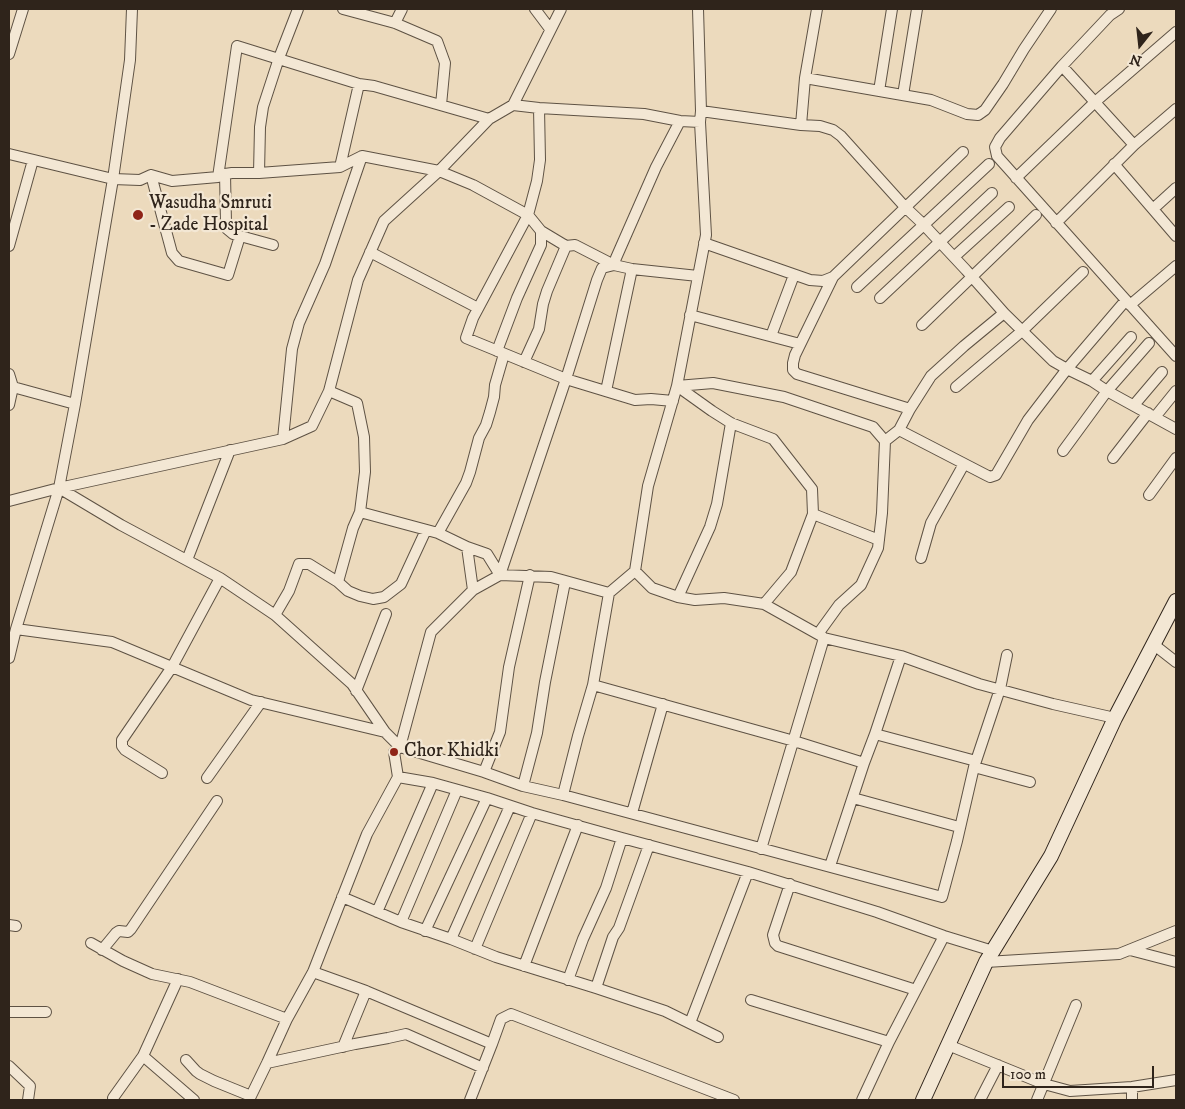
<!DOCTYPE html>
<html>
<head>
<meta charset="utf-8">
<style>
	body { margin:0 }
	#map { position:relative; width:1185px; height:1109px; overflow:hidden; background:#ecdabd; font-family:"IM FELL DW Pica",serif }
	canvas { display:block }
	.frame { position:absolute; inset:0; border:10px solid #2f241b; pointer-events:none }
	.north { position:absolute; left:1115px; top:20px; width:50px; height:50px; -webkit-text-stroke:4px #f3e7d4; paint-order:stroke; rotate:196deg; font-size:14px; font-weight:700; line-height:20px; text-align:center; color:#2f241b }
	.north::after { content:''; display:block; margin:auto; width:18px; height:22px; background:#2f241b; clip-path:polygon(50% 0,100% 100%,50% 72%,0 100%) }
	.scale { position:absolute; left:1002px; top:1066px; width:152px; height:22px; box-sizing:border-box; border:2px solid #2f241b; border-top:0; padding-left:6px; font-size:15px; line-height:18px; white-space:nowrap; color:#2f241b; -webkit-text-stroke:4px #f3e7d4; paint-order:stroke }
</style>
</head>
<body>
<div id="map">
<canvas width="1185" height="1109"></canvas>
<div class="frame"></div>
<div class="north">N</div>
<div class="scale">100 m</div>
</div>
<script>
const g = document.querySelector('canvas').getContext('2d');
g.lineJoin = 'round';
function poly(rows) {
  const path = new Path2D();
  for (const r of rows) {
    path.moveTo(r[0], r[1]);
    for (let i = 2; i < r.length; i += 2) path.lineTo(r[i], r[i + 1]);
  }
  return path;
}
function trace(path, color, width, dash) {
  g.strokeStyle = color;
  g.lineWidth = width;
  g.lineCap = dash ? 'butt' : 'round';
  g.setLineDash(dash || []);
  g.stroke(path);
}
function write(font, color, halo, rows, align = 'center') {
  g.font = font + ' "IM FELL DW Pica",serif';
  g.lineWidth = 4.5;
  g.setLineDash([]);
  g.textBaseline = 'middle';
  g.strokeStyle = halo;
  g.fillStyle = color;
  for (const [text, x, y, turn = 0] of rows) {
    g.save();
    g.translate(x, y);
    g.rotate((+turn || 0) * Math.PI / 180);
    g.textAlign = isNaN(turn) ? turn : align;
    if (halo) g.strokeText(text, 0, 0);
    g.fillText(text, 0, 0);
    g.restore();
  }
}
const minor = poly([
	[343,9,395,23,437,41,445,63,441,105],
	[535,9,550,29],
	[1119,9,1110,15,1062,66,1000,138,995,147,997,156,1176,356],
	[395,23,402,9],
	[9,54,23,9],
	[1062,66,1134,145],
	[805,78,931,100,967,114,978,115,985,110,1003,84,1024,49,1051,9],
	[879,91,892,9],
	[903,95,917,9],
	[513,105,539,108,644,114,680,121,700,122],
	[539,108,540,160,537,181,528,215,473,318,466,338,566,379,635,400,651,399,673,401],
	[701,111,801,125,820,126,833,130,841,136,905,207,923,224,966,270,1004,313],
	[801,125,805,78,817,9],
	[9,154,113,179,140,180,151,175,172,181,218,177,225,174,232,173,259,173,340,167,362,156,439,171,473,185,528,215,541,231,566,246,575,245,614,265,632,269,698,276],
	[1114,164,1176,236],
	[340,167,359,84],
	[259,173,260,127,263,107,279,58,298,9],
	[225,174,226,223,227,229,233,234,273,245],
	[151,175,172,253,179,261,228,275,240,236],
	[218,177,237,46,359,84,374,86,489,119],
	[1016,178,1095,102,1176,32],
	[1153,209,1176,188],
	[1056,223,1134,145,1176,109],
	[704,243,810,280,823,281,833,277,963,152],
	[9,246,33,160],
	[370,252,478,308],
	[954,257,1009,207],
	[833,277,795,355,793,363,793,370,797,374,910,409],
	[857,287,989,164],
	[880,298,992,193],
	[1130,305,1176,266],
	[690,315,800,344],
	[922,325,1036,215],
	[771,336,794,275],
	[497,351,517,298,541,245,541,231],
	[524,362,539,329,543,304,547,291,566,246],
	[9,374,13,387,9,405],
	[1092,381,1131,337],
	[13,387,75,404],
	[956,387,1022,331,1083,272],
	[329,391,357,403,364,437,365,472,360,512,438,533,467,547,487,554,500,575],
	[606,391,632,269],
	[1134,405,1162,372],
	[1155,417,1176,391],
	[899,430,986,475,990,477,996,475,1028,420,1067,369,1126,300],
	[283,439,292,349,299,323,325,264,362,156],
	[1063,451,1107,391,1149,343],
	[1113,458,1148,413],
	[59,488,121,525,220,578,275,615,352,684,385,732],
	[1149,495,1176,458],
	[9,501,59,488,283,439,312,426,329,391,358,280,384,221,439,171,489,119,513,105,561,9],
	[438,533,466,483,470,472,479,438,486,425,490,412,494,397,495,385,504,354],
	[879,540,813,514,812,489,773,439,731,423,712,411,677,386,713,383,784,397,873,427,885,441],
	[467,547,473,590],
	[921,558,931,523,964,464],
	[187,560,230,450],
	[635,571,652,588,678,597,695,600,724,598,764,604,823,637],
	[500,575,566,379,597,280,602,268,614,265,616,258,656,167,680,121],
	[338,582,348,591,360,596,373,599,384,597,401,584,426,530],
	[678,597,710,527,717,504,731,423],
	[764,604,791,572,813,514],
	[275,615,289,591,299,564,309,564,338,582,353,528,360,512],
	[16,629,112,642,251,700,385,732,400,747,484,772,523,786,563,795,578,736,593,685,609,593],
	[818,634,839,605,861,585,878,548,882,513,885,441,899,430,910,409,931,376,964,346,1004,313,1053,361,1067,369,1092,381,1107,391,1176,429],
	[1153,644,1176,662],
	[9,658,16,629,59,488,75,404,113,179,130,60,132,9],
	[593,685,794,741,864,763,830,866],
	[356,691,386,614],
	[875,734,901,656],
	[864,763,875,734,976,761],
	[974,767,1030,782],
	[484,772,500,732,509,667,530,575],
	[162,773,125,750,122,746,122,740,172,667,220,578],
	[398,777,433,783,487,798,532,813,622,838,748,872,877,912,944,936,993,951],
	[207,778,261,702],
	[523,786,537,733,545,682,565,582],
	[563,795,942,897,957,841,974,767,1000,689,1007,655],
	[853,798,959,827],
	[632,813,663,704],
	[761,849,824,638,901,656,979,684,1053,704,1115,718],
	[790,884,773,935,775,943,778,946,916,990],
	[342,897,401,922,451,939,496,957,596,988,665,1011,718,1037],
	[377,912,433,783],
	[401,922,457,790],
	[9,925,16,926],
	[425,931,487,798],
	[451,939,510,806],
	[91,943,123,961,152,974,190,982,287,1019],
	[475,949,532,813],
	[102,950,116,933,119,931,128,932,131,929,217,801],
	[1130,950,1176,962],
	[986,962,1119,954,1176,931],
	[524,966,578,825],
	[313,972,366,991,492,1044],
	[568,980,583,939,606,888,622,838],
	[596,988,613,937,619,928,649,845],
	[751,1000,889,1042],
	[9,1012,46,1012],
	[690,1023,748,872],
	[948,1045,1044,1084,1070,1091,1132,1087,1176,1080],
	[343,1047,366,991],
	[143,1056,194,1100],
	[186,1060,196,1071,200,1074,214,1081,251,1096],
	[267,1063,355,1044,388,1038,406,1034,483,1068],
	[9,1066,30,1086,28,1100],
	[1132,1087,1132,1100],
	[113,1098,143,1056,178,979],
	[249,1100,267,1063,287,1019,313,972,367,834,398,777,394,752,400,747,431,632,473,590,500,575,551,577,609,593,635,571,648,486,677,386,706,235,700,122,701,111,698,9],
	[470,1100,492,1044,501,1019,511,1014,734,1100],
	[862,1100,889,1042,944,936],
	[980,1100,998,1065],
	[1037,1100,1076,1005]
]);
const secondary = poly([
	[923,1100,986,962,1051,856,1115,718,1176,601]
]);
trace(minor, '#5e5244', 12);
trace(secondary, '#2f241b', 16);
trace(minor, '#f3e7d4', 10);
trace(secondary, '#f3e7d4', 14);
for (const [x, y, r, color] of [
	[138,215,6,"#8f2418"],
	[394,752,5,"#8f2418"]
]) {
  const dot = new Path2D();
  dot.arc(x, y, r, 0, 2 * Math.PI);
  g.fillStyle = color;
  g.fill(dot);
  trace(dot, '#f3e7d4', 2);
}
write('19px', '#2f241b', '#f3e7d4', [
	["Wasudha Smruti",149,204],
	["- Zade Hospital",149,226],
	["Chor Khidki",404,752]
], 'left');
</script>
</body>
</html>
